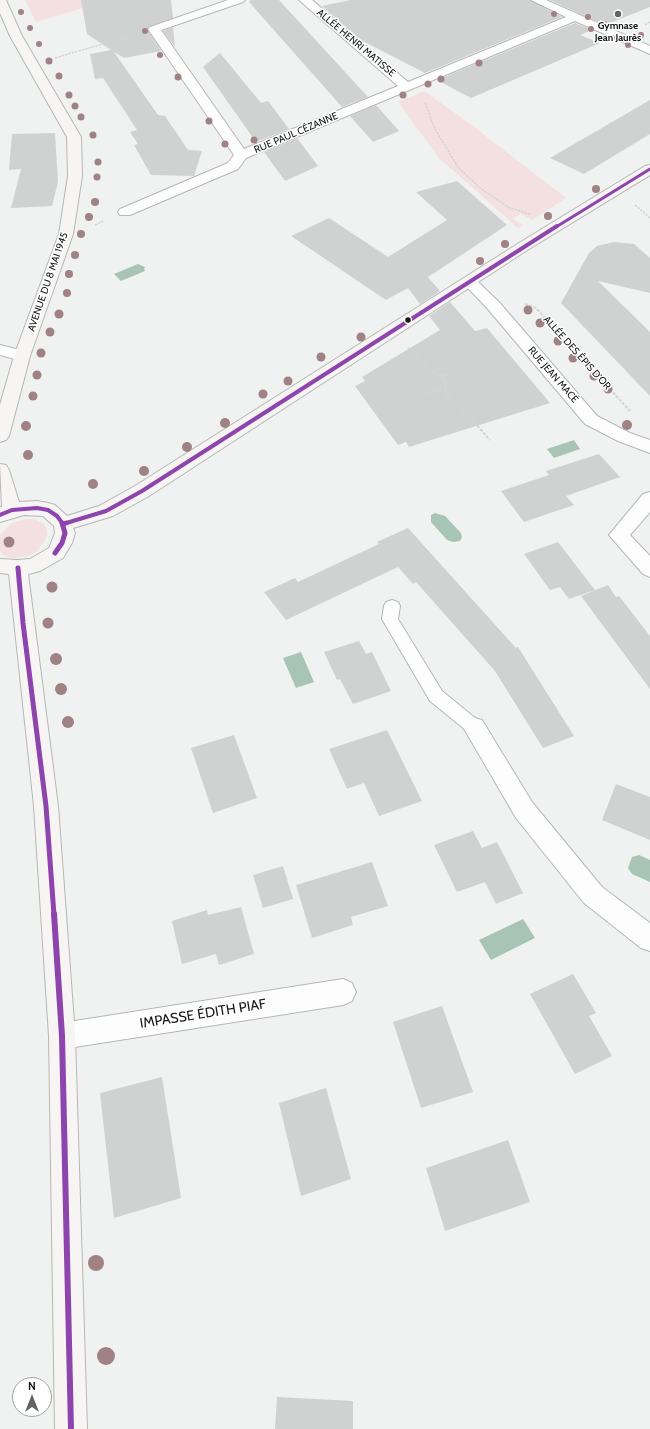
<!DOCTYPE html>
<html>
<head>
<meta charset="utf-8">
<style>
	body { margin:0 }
	#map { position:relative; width:650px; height:1429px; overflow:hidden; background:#eff2f0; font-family:Cabin,sans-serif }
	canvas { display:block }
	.north { position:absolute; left:12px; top:1377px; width:40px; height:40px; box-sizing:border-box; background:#fff; border:1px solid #a2a3a2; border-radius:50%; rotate:0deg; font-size:11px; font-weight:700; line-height:16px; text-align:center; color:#161917 }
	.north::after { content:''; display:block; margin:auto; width:14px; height:18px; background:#626563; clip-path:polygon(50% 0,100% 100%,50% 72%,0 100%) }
</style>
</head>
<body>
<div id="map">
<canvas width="650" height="1429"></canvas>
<div class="north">N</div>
</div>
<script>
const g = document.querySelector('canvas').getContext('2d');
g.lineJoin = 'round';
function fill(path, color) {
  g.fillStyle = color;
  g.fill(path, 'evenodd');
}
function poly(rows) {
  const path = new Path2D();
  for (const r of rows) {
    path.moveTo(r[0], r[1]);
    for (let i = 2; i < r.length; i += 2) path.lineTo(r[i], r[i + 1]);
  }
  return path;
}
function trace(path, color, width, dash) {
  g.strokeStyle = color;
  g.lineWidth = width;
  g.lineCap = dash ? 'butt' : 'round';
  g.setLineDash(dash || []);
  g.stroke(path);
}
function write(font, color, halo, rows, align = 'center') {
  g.font = font + ' Cabin,sans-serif';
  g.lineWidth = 3;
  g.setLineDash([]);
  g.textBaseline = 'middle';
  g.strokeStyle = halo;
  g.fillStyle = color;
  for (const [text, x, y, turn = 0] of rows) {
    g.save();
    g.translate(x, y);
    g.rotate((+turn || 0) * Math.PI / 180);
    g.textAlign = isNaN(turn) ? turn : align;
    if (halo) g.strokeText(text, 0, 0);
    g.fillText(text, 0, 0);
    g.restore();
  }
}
fill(poly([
	[25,0,109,0,36,22],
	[424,91,469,123,566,198,532,220,521,214,512,219,523,225,518,228,439,158,398,102],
	[26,519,34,519,43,523,46,528,47,534,45,540,36,552,30,555,14,558,5,556,0,552,0,535,12,523]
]), '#f4e0e0');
fill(poly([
	[138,264,145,267,144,269,145,271,121,281,114,274],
	[574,440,580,449,554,458,547,449],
	[435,513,445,516,461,533,462,537,460,541,453,542,447,540,431,522,431,515],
	[301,652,314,682,296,688,283,658],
	[639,855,650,860,650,882,632,874,628,868,632,857],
	[523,919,535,938,491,960,479,940]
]), '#a8c4b4');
fill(poly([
	[81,0,171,0,173,18,150,26,147,29,161,51,124,58,114,52,158,115,165,116,188,150,202,151,194,176,151,175,134,145,138,144,130,132,137,130,103,78,95,79,90,54,111,50,87,34],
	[251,0,279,0,368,97,342,107,249,2],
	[350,0,530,0,562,17,425,73,361,40,322,6],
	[550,0,650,0,650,7,605,25],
	[575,23,592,30,580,35,600,43,471,98,437,80],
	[173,27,175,47,163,31],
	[220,53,261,103,268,101,289,129,256,142,203,67],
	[650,100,650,134,584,174,550,158],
	[376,105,399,131,373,142,350,116],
	[55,133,58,182,52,206,11,208,21,169,9,170,12,134],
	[297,138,318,166,285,181,264,152],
	[457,181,507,225,428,277,440,291,420,304,408,288,386,300,291,236,329,218,388,257,447,220,416,192],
	[614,242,634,244,650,258,650,293,598,281,650,332,650,396,561,303,589,253,597,246],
	[450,302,475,331,487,328,550,403,409,447,406,442,398,445,355,386,365,381,362,377,440,330,429,316],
	[599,454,620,477,566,496,574,505,524,522,501,491,549,475,546,471],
	[408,528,516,648,518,647,574,736,543,748,495,671,416,582,413,584,398,567,286,620,264,592,295,578,298,582,379,544,377,542],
	[558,542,595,590,569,599,560,587,550,590,524,554],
	[608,585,616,597,619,596,650,636,650,689,581,596],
	[359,641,366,654,372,652,391,691,353,704,340,679,337,680,324,652],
	[387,730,422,801,379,816,364,783,347,789,329,749],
	[234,735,257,798,213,813,191,748],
	[616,784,650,797,650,840,602,820],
	[473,831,482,848,497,842,523,893,496,904,485,882,457,892,434,845],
	[372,862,388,906,351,917,353,925,312,938,296,885],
	[283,866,293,899,263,908,253,875],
	[241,907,254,954,219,965,216,954,182,964,172,921,207,910,208,915],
	[573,974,596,1013,589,1016,612,1056,575,1074,530,994],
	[442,1006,473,1092,421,1108,393,1022],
	[162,1077,181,1198,114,1218,100,1093],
	[326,1088,351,1179,301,1196,279,1103],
	[508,1140,530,1202,445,1231,426,1168],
	[277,1397,353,1401,353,1429,275,1429]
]), '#d0d2d1');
const lane = poly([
	[392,600,398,602,400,606,398,619,442,691,480,722,483,727,480,732,474,734,468,732,430,701,382,619,384,606,386,602,392,600]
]);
const street = poly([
	[228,0,245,0,243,2,161,30,244,149,398,86,299,0,312,0,408,82,566,17,531,0,546,0,650,46,650,54,575,21,246,158,238,169,130,215,120,215,118,212,120,209,228,163,234,155,148,29,150,27,228,0],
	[470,277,475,279,499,302,597,416,630,433,650,440,650,453,618,441,585,424,487,308,465,285,462,282,465,279,470,277],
	[0,345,28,352,30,356,28,360,22,361,0,355,0,345],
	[650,492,650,512,630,535,650,556,650,577,643,574,609,535,643,494,650,492],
	[474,718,482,720,532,802,602,887,650,923,650,951,641,948,584,903,516,818,463,727,466,720,474,718],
	[343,979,352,983,356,992,352,1001,343,1005,62,1049,52,1046,49,1036,52,1026,62,1023,343,979]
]);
const secondary = poly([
	[0,0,6,0,22,36,81,137,82,176,73,234,30,356,9,436,6,440,0,442,0,405,14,356,59,234,68,176,67,137,10,36,0,13,0,0],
	[650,165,650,175,529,249,149,496,113,516,73,528,75,533,72,543,63,558,40,571,28,574,58,806,75,1036,87,1429,55,1429,49,1036,34,806,9,574,0,573,0,559,18,560,30,559,49,548,55,533,54,526,43,516,24,515,0,522,0,507,2,507,0,464,6,465,9,470,19,502,37,501,48,503,55,505,67,516,99,506,135,486,519,243,645,166,650,165]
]);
trace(lane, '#b5b7b5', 2);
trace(street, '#b5b7b5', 2);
trace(secondary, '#b5b7b5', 2);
trace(poly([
	[645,25,650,22],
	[55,58,133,35],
	[425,103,435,129,458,167,480,188,508,207,531,215],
	[635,205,650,218],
	[95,225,103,221]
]), '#d4d4d4', 1.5, [2.5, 1]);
trace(poly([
	[525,304,536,308,630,411],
	[408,348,430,370,441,376,445,381,446,393,451,401,460,406,490,440],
	[441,376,459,372],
	[426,393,446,388]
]), '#d4d4d4', 2, [3, 1.5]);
fill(lane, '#fdfdfd');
fill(street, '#fdfdfd');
fill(secondary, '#f7f5f4');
trace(poly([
	[556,227,650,169]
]), '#8e44ad', 3);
trace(poly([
	[0,515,12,510,37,508,48,510,57,516,63,524],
	[63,524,106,511,142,491,557,226]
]), '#8e44ad', 4);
trace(poly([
	[63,524,66,523],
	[55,553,62,543,65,533,62,523],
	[18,568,23,623,46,806,54,915]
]), '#8e44ad', 5);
trace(poly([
	[54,914,62,1036,71,1429]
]), '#8e44ad', 6);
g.fillStyle = '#a08184';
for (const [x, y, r] of [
	[21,12,3],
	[554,14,3],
	[588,17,3],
	[604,24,3],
	[620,26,3],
	[30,28,3],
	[591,29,3],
	[145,31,3],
	[641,35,3],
	[612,38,3],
	[39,44,3],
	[628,45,3],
	[160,55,3],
	[49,61,3.5],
	[479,63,3.5],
	[59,76,3.5],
	[178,77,3.5],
	[441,79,3.5],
	[428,84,3.5],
	[69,95,3.5],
	[403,95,3.5],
	[75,106,3.5],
	[81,117,3.5],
	[209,121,3.5],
	[93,135,3.5],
	[254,140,3.5],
	[225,144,3.5],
	[98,162,3.5],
	[97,177,3.5],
	[596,189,4],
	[95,202,4],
	[548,216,4],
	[89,217,4],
	[81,234,4],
	[505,244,4],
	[75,255,4],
	[480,261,4],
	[69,274,4],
	[67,293,4],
	[528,310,4.5],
	[59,314,4.5],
	[540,323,4.5],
	[50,332,4.5],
	[361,337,4.5],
	[558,341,4.5],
	[41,353,4.5],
	[321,357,4.5],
	[573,358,4.5],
	[37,375,4.5],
	[594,376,4.5],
	[288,381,4.5],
	[608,389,4.5],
	[263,394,4.5],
	[33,396,4.5],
	[225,423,5],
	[627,425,5],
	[26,426,5],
	[187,447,5],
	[28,455,5],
	[144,471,5],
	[93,484,5],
	[9,542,5.5],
	[52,587,5.5],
	[48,623,5.5],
	[56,659,6],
	[61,689,6],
	[68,722,6],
	[96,1263,8],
	[106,1356,9]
]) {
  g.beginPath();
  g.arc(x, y, r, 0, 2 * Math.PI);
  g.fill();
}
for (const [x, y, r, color] of [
	[618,14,4,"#626563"],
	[408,320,3.5,"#161917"]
]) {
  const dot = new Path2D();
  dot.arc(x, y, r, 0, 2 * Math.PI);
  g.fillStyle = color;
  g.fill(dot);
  trace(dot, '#fff', 1.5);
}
write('bold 10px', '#161917', '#fff', [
	["Gymnase",618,26],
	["Jean Jaurès",618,38]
]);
write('10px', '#161917', '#fff', [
	["ALLÉE HENRI MATISSE",356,43,40],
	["RUE PAUL CÉZANNE",296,133,-23],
	["AVENUE DU 8 MAI 1945",48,282,-71],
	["ALLÉE DES ÉPIS D'OR",577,353,48],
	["RUE JEAN MACÉ",553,375,49]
]);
write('14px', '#161917', '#fff', [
	["IMPASSE ÉDITH PIAF",203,1014,-9]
]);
</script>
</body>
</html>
